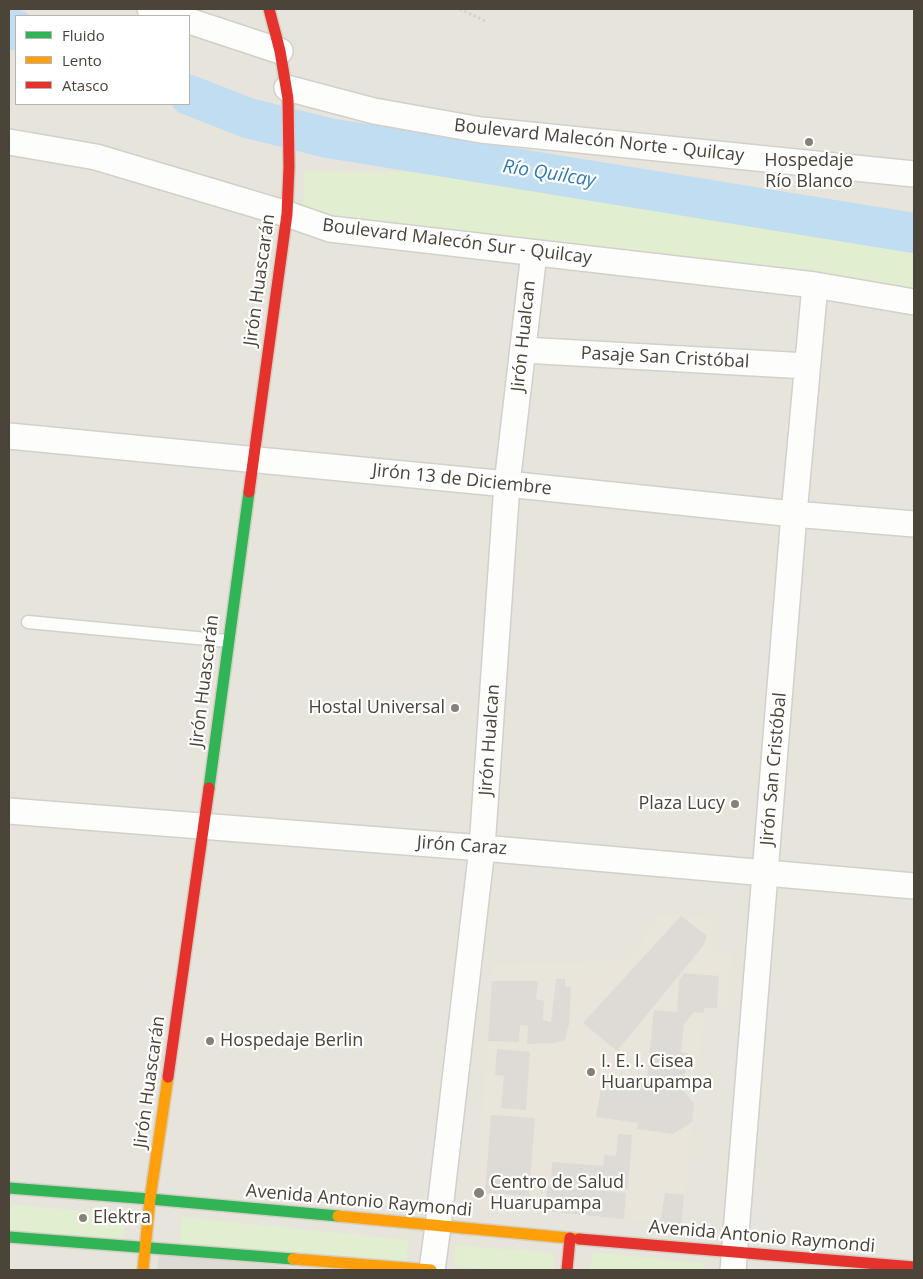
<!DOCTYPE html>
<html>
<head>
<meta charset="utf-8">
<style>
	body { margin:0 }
	#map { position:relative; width:923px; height:1279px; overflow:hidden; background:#f4f2ee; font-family:"Open Sans",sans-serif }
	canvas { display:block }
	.frame { position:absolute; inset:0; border:10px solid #4b4439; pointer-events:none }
	.legend { position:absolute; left:15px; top:15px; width:175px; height:90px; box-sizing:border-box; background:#fff; border:1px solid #b7b4b0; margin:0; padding:6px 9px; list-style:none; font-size:15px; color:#4b4439 }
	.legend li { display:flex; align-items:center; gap:10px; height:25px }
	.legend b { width:25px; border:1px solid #b7b4b0 }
</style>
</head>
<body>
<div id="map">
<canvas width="923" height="1279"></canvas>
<div class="frame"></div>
<ul class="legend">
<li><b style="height:6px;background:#30b455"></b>Fluido</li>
<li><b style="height:6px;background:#ff9f0a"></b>Lento</li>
<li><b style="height:6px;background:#e5322d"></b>Atasco</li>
</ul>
</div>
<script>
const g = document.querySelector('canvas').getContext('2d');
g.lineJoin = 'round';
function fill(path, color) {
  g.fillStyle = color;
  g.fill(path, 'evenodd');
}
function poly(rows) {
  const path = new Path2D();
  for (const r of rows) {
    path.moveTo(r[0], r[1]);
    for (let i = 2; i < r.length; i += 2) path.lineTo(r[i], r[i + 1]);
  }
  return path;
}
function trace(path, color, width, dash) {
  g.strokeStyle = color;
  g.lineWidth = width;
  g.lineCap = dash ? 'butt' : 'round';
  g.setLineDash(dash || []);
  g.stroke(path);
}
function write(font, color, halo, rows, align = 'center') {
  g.font = font + ' "Open Sans",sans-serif';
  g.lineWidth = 4.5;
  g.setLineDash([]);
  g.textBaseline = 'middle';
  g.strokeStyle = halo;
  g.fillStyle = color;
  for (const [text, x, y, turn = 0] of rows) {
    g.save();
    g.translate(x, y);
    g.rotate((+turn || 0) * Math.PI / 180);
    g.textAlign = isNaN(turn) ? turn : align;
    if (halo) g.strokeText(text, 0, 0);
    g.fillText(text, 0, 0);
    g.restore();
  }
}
fill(poly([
	[9,9,914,9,914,1270,9,1270],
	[16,16,189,16,189,104,16,104]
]), '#e7e4dc');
fill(poly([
	[658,914,712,918,710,950,732,952,727,1009,704,1008,681,1227,656,1222,476,1205,493,965,631,961]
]), '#eae5da');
fill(poly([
	[304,171,426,172,849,232,914,243,914,295,303,214],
	[9,1204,125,1215,123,1241,9,1230],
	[182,1217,408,1240,406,1266,180,1244],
	[455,1245,554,1253,553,1270,498,1270,454,1266],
	[593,1252,705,1264,704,1270,589,1270]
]), '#e1eecf');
trace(poly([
	[9,30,13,29,16,30],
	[189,95,248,118,328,138,914,233]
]), '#c0ddf1', 40);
fill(poly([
	[681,916,707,936,703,946,617,1051,583,1023],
	[684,973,719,976,717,1008,704,1008,704,1013,694,1012,684,1024,681,1052,688,1053,684,1082,647,1078,654,1010,677,1012,679,981],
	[556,979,565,979,565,986,571,987,569,1024,565,1040,554,1043,527,1044,528,1026,520,1025,519,1042,488,1041,492,981,538,981,536,999,544,1001,543,1020,551,1022],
	[497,1049,530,1052,526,1110,501,1108,504,1076,495,1075],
	[603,1076,682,1089,694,1103,692,1122,673,1134,637,1129,638,1123,596,1117],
	[491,1115,535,1118,529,1196,485,1193],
	[618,1134,632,1135,628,1189,551,1183,552,1162,603,1166,604,1155,616,1156],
	[548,1185,626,1193,624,1219,545,1211],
	[665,1193,684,1195,681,1227,660,1223],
	[160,1250,305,1270,157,1270]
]), '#dedbd6');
const lane = poly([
	[28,622,228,641]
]);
const street = poly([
	[150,9,173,16],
	[189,21,280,51],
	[287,88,374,111,481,130,914,174],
	[9,142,96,157,287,214,330,229,815,285,914,302],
	[523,350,807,366],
	[9,436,507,484,794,514,914,524],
	[9,811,482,848,914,886],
	[432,1270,438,1226,482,848,507,484,534,253],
	[733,1270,794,514,815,285]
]);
const fast = poly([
	[209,788,249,492],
	[9,1188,150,1199,338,1216],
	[9,1237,293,1259]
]);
const slow = poly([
	[338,1216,579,1239],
	[293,1259,431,1270],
	[143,1270,150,1199,168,1077]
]);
const jam = poly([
	[249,492,287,214,289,167,288,99,280,51,269,9],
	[168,1077,209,788],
	[579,1239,914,1267],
	[567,1270,570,1238]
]);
trace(lane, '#d2d0cb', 15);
trace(street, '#d2d0cb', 28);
trace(fast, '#d3cfc5', 14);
trace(slow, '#d3cfc5', 14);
trace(jam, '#d3cfc5', 14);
trace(poly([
	[460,9,485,21]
]), '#d3d2cc', 3, [2.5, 2.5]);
trace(lane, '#fdfdfc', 12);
trace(street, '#fdfdfc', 25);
trace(fast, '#30b455', 11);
trace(slow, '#ff9f0a', 11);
trace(jam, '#e5322d', 11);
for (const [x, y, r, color] of [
	[809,142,5,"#868178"],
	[455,708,5,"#868178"],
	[735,804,5,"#868178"],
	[210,1041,5,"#868178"],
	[591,1072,5,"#868178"],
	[479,1193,6,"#868178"],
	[83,1218,5,"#868178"]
]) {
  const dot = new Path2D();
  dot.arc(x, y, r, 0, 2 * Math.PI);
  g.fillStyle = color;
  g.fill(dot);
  trace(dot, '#fff', 2);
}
write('18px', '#4b4439', '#fff', [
	["Boulevard Malecón Norte - Quilcay",599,141,6],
	["Boulevard Malecón Sur - Quilcay",457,242,7],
	["Jirón Huascarán",260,280,-82],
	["Jirón Hualcan",524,336,-84],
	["Pasaje San Cristóbal",665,358,3],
	["Jirón 13 de Diciembre",462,480,6],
	["Jirón Huascarán",205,681,-83],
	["Jirón Hualcan",490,740,-86],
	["Jirón San Cristóbal",774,769,-85],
	["Jirón Caraz",462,846,4],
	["Jirón Huascarán",150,1082,-82],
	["Avenida Antonio Raymondi",359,1201,5],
	["Avenida Antonio Raymondi",762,1237,5]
]);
write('18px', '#4b4439', '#fff', [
	["Hospedaje",809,161,"center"],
	["Río Blanco",809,182,"center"],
	["Hostal Universal",445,708,"right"],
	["Plaza Lucy",725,804,"right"],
	["Hospedaje Berlin",220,1041],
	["I. E. I. Cisea",601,1062],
	["Huarupampa",601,1083],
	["Centro de Salud",490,1183],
	["Huarupampa",490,1204],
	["Elektra",93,1218]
], 'left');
write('italic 19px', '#2e7ab2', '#fff', [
	["Río Quilcay",549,174,9]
]);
</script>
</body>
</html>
